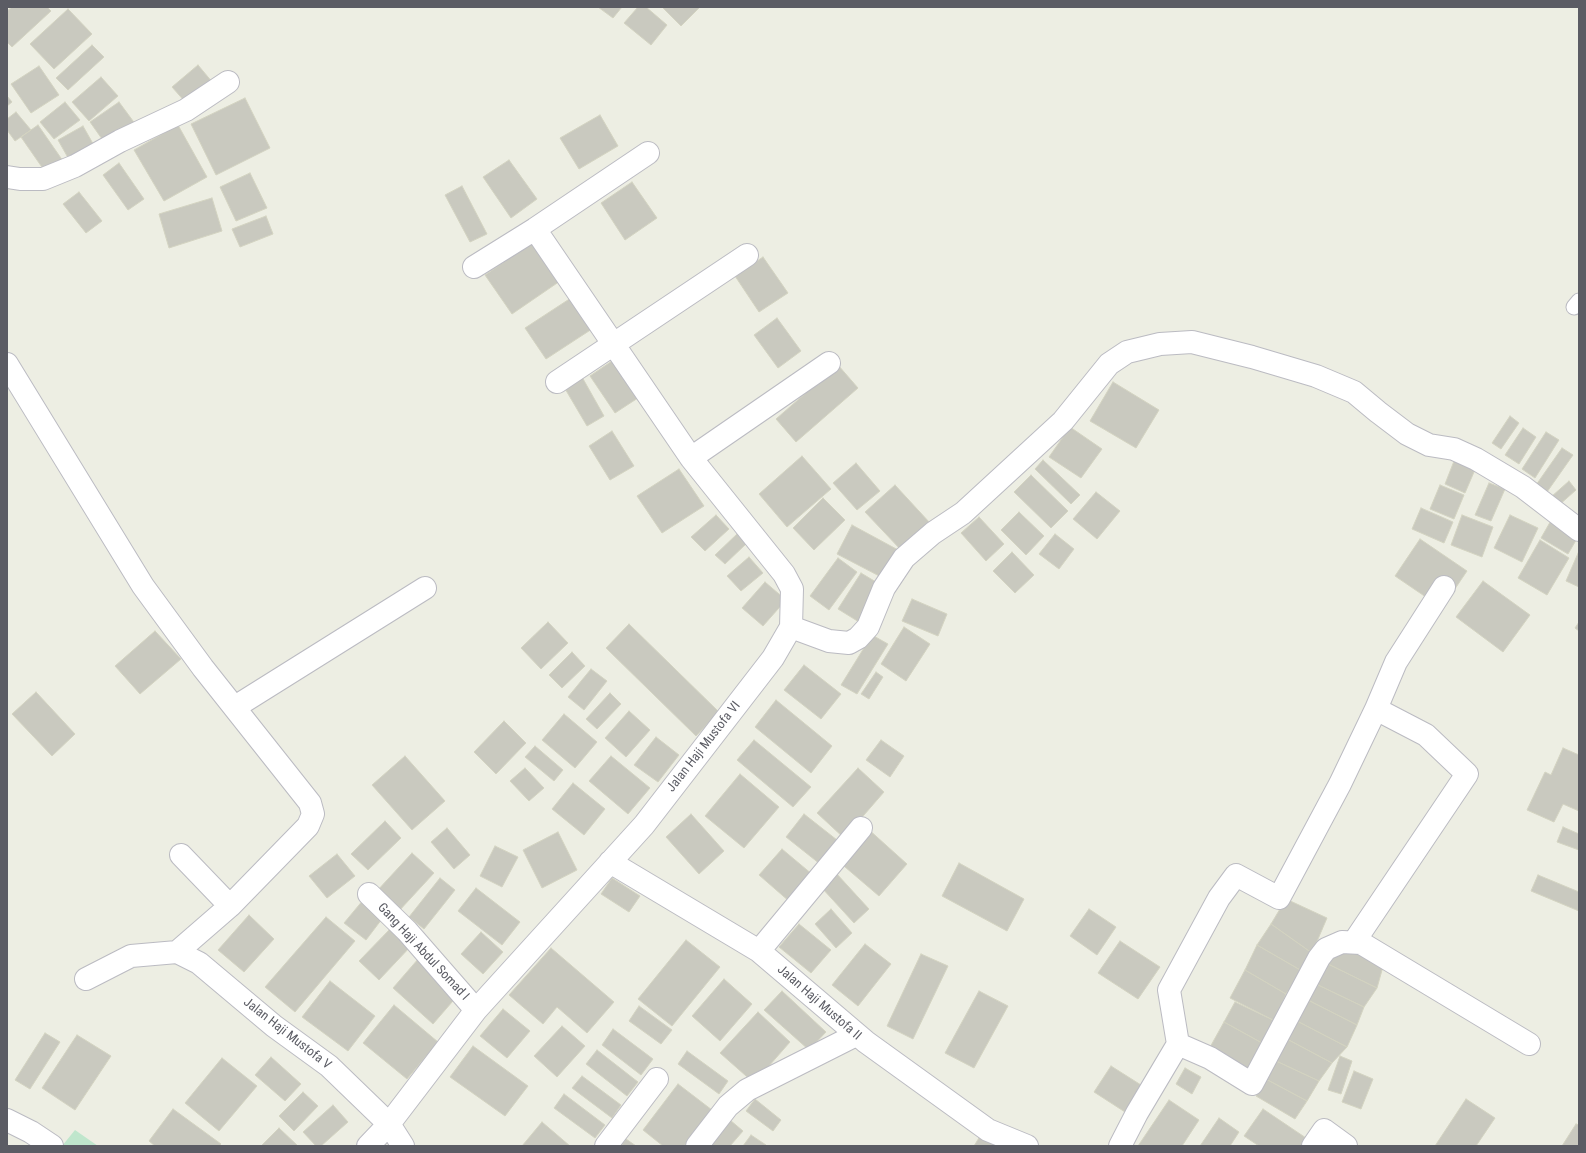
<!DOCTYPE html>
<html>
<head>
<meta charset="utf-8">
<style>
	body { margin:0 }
	#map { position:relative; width:1586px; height:1153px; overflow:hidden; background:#edeee3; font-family:"Roboto Condensed",sans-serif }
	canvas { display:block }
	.frame { position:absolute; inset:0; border:8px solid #5b5c64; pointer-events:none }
</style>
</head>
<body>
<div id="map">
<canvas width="1586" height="1153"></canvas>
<div class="frame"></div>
</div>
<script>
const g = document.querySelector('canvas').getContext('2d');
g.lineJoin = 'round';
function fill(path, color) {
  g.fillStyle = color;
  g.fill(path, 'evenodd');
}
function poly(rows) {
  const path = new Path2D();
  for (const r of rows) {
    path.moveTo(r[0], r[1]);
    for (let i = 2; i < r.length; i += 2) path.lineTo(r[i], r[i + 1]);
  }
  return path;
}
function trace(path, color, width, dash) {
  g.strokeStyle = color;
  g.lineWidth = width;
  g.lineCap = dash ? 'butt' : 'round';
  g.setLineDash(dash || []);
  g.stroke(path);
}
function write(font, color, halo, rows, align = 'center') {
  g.font = font + ' "Roboto Condensed",sans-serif';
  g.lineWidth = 4;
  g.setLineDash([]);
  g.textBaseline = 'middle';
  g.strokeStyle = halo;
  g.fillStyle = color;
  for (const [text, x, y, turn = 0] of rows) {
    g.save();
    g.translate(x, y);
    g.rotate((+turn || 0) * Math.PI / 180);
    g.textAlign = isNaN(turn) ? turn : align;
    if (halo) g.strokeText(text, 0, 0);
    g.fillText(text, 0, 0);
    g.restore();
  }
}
fill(poly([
	[75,1130,98,1146,62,1146]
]), '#bfe6cc');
const building = poly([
	[12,7,47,7,51,11,12,47,7,42,7,11,12,7],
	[598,7,622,7,613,18,598,7],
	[638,7,646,7,667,25,651,45,624,23,638,7],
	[662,7,700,7,681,26,662,7],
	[68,9,92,34,54,69,30,44,68,9],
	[92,45,104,57,68,90,56,78,92,45],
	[198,65,213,83,187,104,172,87,198,65],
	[39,66,59,95,31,113,11,84,39,66],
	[101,77,118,96,89,121,72,102,101,77],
	[7,96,12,102,7,106,7,96],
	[245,98,270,148,216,175,191,124,245,98],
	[65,102,80,120,54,139,40,122,65,102],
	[119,102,136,125,107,146,90,122,119,102],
	[16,112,31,130,15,141,7,130,7,119,16,112],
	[600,115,618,146,579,169,560,138,600,115],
	[38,125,63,161,46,173,21,137,38,125],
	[178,125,207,177,164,201,134,150,178,125],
	[83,126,96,149,71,163,58,140,83,126],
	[509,160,537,199,511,218,483,177,509,160],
	[119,163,144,199,128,210,103,175,119,163],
	[250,173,267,208,236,221,220,187,250,173],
	[632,182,657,218,625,240,601,203,632,182],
	[462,186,487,234,470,242,445,195,462,186],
	[79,192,102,221,86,233,63,204,79,192],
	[212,198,222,231,169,248,159,214,212,198],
	[266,216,273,234,240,247,232,229,266,216],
	[536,240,563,279,512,314,485,275,536,240],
	[763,257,788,293,759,312,735,276,763,257],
	[574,296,595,327,546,359,525,328,574,296],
	[777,318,801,351,778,368,754,335,777,318],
	[615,359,641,396,615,413,590,376,615,359],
	[838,365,858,388,796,442,776,419,838,365],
	[582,377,604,416,587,426,564,387,582,377],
	[1113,382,1159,410,1136,448,1090,421,1113,382],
	[1510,416,1519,423,1501,449,1492,443,1510,416],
	[1070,427,1102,449,1081,478,1049,457,1070,427],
	[1523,428,1536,437,1519,464,1505,455,1523,428],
	[612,431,634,466,610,480,589,446,612,431],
	[1546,432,1559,440,1535,478,1522,469,1546,432],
	[1562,448,1573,455,1547,492,1536,485,1562,448],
	[802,456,831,489,787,527,759,494,802,456],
	[1456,456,1477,465,1465,493,1445,484,1456,456],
	[1043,460,1080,495,1071,504,1035,469,1043,460],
	[856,463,880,491,857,510,833,483,856,463],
	[679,469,704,506,662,533,637,496,679,469],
	[1031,475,1068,511,1051,528,1014,492,1031,475],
	[1569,481,1576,490,1558,506,1551,497,1569,481],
	[1489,483,1505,489,1491,521,1475,515,1489,483],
	[895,485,930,523,901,550,865,512,895,485],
	[1440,485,1464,495,1454,519,1430,509,1440,485],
	[1096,492,1120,511,1097,539,1073,519,1096,492],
	[823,498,845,520,814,550,793,528,823,498],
	[1421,508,1453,522,1444,543,1412,529,1421,508],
	[1019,512,1044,536,1026,555,1001,530,1019,512],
	[716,515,729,529,705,551,691,537,716,515],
	[1462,515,1493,527,1482,557,1451,545,1462,515],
	[1510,515,1538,528,1522,562,1494,548,1510,515],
	[979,517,1004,544,986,561,961,533,979,517],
	[1553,517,1579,535,1568,554,1541,538,1553,517],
	[852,525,900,551,885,579,837,554,852,525],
	[737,534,746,544,725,564,715,555,737,534],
	[1055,534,1074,549,1059,569,1039,554,1055,534],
	[1420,539,1467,571,1442,608,1395,576,1420,539],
	[1540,540,1569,558,1547,595,1518,578,1540,540],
	[1579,551,1579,587,1566,581,1579,551],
	[1012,552,1034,575,1015,593,993,571,1012,552],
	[749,557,763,573,741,591,727,576,749,557],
	[838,558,857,572,829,610,810,596,838,558],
	[861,573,881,585,859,622,838,609,861,573],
	[1483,581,1530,615,1503,652,1456,617,1483,581],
	[765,582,786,600,763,626,742,608,765,582],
	[912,599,947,614,938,636,902,621,912,599],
	[548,622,568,643,541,669,521,648,548,622],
	[1579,622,1579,631,1575,628,1579,622],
	[629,624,719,712,696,736,606,648,629,624],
	[904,627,930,644,906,681,881,664,904,627],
	[155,631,181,659,140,694,115,666,155,631],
	[872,635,888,644,857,694,841,685,872,635],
	[572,652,585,666,562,688,549,675,572,652],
	[804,665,841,694,821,719,784,690,804,665],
	[591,669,607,681,584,710,568,697,591,669],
	[876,672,883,677,869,699,861,694,876,672],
	[36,692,75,734,52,756,12,714,36,692],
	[610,693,621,704,597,729,586,719,610,693],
	[776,700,832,746,811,773,755,727,776,700],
	[629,711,650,730,626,757,605,738,629,711],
	[564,714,597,742,575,768,542,740,564,714],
	[504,721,526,743,496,774,474,752,504,721],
	[656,737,679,755,658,782,634,765,656,737],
	[754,740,811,787,793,807,737,760,754,740],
	[881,740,904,756,890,777,866,760,881,740],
	[535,746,563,770,554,781,525,757,535,746],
	[1563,748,1579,755,1579,811,1563,804,1554,822,1527,810,1545,772,1551,775,1563,748],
	[405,756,445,801,412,830,372,785,405,756],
	[611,756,650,788,628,814,589,781,611,756],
	[525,768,544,788,529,801,510,781,525,768],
	[858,768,884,792,844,838,817,813,858,768],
	[740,774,779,807,744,848,705,816,740,774],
	[573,783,605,809,584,835,552,809,573,783],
	[691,814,724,851,699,874,666,837,691,814],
	[804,814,837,840,820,864,786,837,804,814],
	[385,821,401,838,368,870,351,854,385,821],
	[1563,827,1579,834,1579,850,1557,842,1563,827],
	[447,828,470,855,454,869,431,842,447,828],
	[867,828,907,864,879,896,838,861,867,828],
	[558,832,577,870,542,888,523,850,558,832],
	[495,846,518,857,502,887,480,876,495,846],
	[782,849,813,875,790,902,759,875,782,849],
	[412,853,434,873,398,912,376,892,412,853],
	[337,854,355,876,327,898,309,876,337,854],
	[959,863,1024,899,1007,931,942,896,959,863],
	[836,873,869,909,854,923,821,887,836,873],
	[1538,875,1579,892,1579,911,1531,891,1538,875],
	[440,878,455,890,424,929,409,917,440,878],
	[612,878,640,896,629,912,601,894,612,878],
	[476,888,520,922,502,945,458,911,476,888],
	[364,899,385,915,366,940,344,923,364,899],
	[1286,899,1327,918,1312,953,1271,924,1286,899],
	[831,909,852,933,836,948,815,924,831,909],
	[1089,909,1116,927,1097,955,1070,936,1089,909],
	[249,915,274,939,244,972,218,950,249,915],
	[326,917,355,941,295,1012,265,987,326,917],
	[799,924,831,950,811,973,779,947,799,924],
	[1271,924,1312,953,1302,971,1257,945,1271,924],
	[392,927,412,945,379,980,359,961,392,927],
	[481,932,503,952,483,974,461,954,481,932],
	[686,940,720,967,672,1026,638,999,686,940],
	[1120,941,1160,967,1138,999,1098,973,1120,941],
	[865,944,891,964,858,1006,832,985,865,944],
	[1257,945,1302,971,1286,994,1245,970,1257,945],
	[1346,946,1384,963,1377,988,1328,964,1346,946],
	[551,948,614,1002,587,1033,557,1007,543,1024,509,995,551,948],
	[921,954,948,966,913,1039,887,1026,921,954],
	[419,958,459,994,433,1024,393,988,419,958],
	[1328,964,1377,988,1364,1007,1316,984,1328,964],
	[1245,970,1286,994,1275,1021,1230,998,1245,970],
	[724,979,752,1004,720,1041,692,1016,724,979],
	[330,981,375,1016,348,1051,302,1017,330,981],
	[1316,984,1364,1007,1357,1025,1308,1000,1316,984],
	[782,991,826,1032,809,1050,764,1010,782,991],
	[979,991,1008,1006,974,1068,945,1053,979,991],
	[1308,1000,1357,1025,1347,1047,1297,1021,1308,1000],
	[1235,1002,1275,1021,1262,1043,1224,1022,1235,1002],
	[394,1005,438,1042,407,1079,363,1043,394,1005],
	[639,1006,672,1030,661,1044,629,1021,639,1006],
	[503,1009,530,1031,507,1058,480,1036,503,1009],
	[758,1012,790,1042,754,1083,720,1053,758,1012],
	[1297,1021,1347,1047,1332,1063,1287,1039,1297,1021],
	[1224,1022,1262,1043,1248,1071,1209,1049,1224,1022],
	[562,1026,585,1046,557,1077,534,1056,562,1026],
	[613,1029,653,1059,641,1075,602,1045,613,1029],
	[45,1033,60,1042,30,1089,15,1080,45,1033],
	[77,1035,111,1056,75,1110,42,1088,77,1035],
	[1287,1039,1332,1063,1319,1081,1274,1060,1287,1039],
	[473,1046,528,1086,505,1116,450,1077,473,1046],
	[597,1050,638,1082,627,1096,586,1064,597,1050],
	[687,1051,728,1081,719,1094,678,1064,687,1051],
	[1340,1056,1352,1061,1341,1094,1328,1090,1340,1056],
	[271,1057,301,1084,285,1101,255,1075,271,1057],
	[222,1058,257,1086,219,1131,185,1103,222,1058],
	[1274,1060,1319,1081,1307,1101,1264,1078,1274,1060],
	[1111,1066,1141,1085,1125,1112,1094,1092,1111,1066],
	[1185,1068,1201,1077,1192,1094,1176,1084,1185,1068],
	[1354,1071,1373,1079,1361,1109,1342,1102,1354,1071],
	[582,1076,621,1105,612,1118,572,1088,582,1076],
	[1264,1078,1307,1101,1295,1119,1256,1096,1264,1078],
	[678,1084,712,1110,684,1146,663,1146,643,1130,678,1084],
	[303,1092,318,1106,294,1131,279,1116,303,1092],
	[564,1094,605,1125,595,1138,554,1108,564,1094],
	[755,1099,781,1120,773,1131,746,1111,755,1099],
	[1466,1099,1495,1118,1476,1146,1435,1146,1466,1099],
	[1169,1100,1199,1120,1182,1146,1138,1146,1169,1100],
	[333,1105,348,1122,321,1146,316,1146,303,1132,333,1105],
	[173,1109,221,1144,219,1146,155,1146,149,1141,173,1109],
	[1263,1109,1309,1140,1304,1146,1259,1146,1244,1136,1263,1109],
	[1219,1118,1239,1132,1230,1146,1200,1146,1219,1118],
	[730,1120,743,1131,730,1146,708,1146,730,1120],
	[542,1122,570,1146,522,1146,542,1122],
	[1576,1124,1579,1125,1579,1146,1562,1146,1576,1124],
	[279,1128,298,1146,261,1146,279,1128],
	[982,1133,1002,1146,974,1146,982,1133],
	[751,1135,766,1145,765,1146,743,1146,751,1135],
	[626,1139,636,1146,621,1146,626,1139]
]);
fill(building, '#c9c9bf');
trace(building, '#d3d3c1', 1);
const lane = poly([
	[1574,307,1579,301]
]);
const street = poly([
	[7,177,20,179,43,179,75,166,120,141,186,110,228,82],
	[474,267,535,229,648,153],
	[7,364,143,586,203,668,310,803,313,814,308,826,230,906,177,952,131,956,86,979],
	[557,382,747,255],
	[691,458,829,363],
	[791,627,829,641,849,643,858,638,868,627,884,588,904,558,933,533,963,513,1063,421,1109,364,1127,352,1160,344,1192,342,1252,357,1316,376,1354,392,1378,412,1407,434,1429,445,1454,449,1476,459,1523,487,1579,530],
	[235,707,425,588],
	[181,855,230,906],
	[610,862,759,951,866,1042,988,1130,1027,1146],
	[369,894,407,931,476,1010],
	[1354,942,1467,774,1426,735,1376,709,1396,662,1444,587],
	[759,951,861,828],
	[177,952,199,963,274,1026,329,1066,389,1124,403,1146],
	[1178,1044,1210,1058,1252,1084,1319,958,1326,949,1342,942,1361,943,1529,1044],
	[7,1120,31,1132,52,1146],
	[368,1146,389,1124,476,1010,644,825,773,658,791,627,792,589,784,574,691,458,535,229],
	[606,1146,657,1079],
	[697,1146,728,1106,747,1090,856,1035],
	[1120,1146,1137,1113,1178,1044,1169,990,1219,898,1236,875,1279,898,1340,784,1376,709],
	[1313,1146,1324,1130,1346,1146]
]);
trace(lane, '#bbbbc2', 17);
trace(street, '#bbbbc2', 24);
trace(lane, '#fff', 15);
trace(street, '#fff', 22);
write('13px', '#5b5c64', '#fff', [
	["Jalan Haji Mustofa VI",704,747,-52],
	["Gang Haji Abdul Somad I",423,952,47],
	["Jalan Haji Mustofa II",819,1003,41],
	["Jalan Haji Mustofa V",287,1034,38]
]);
</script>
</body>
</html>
